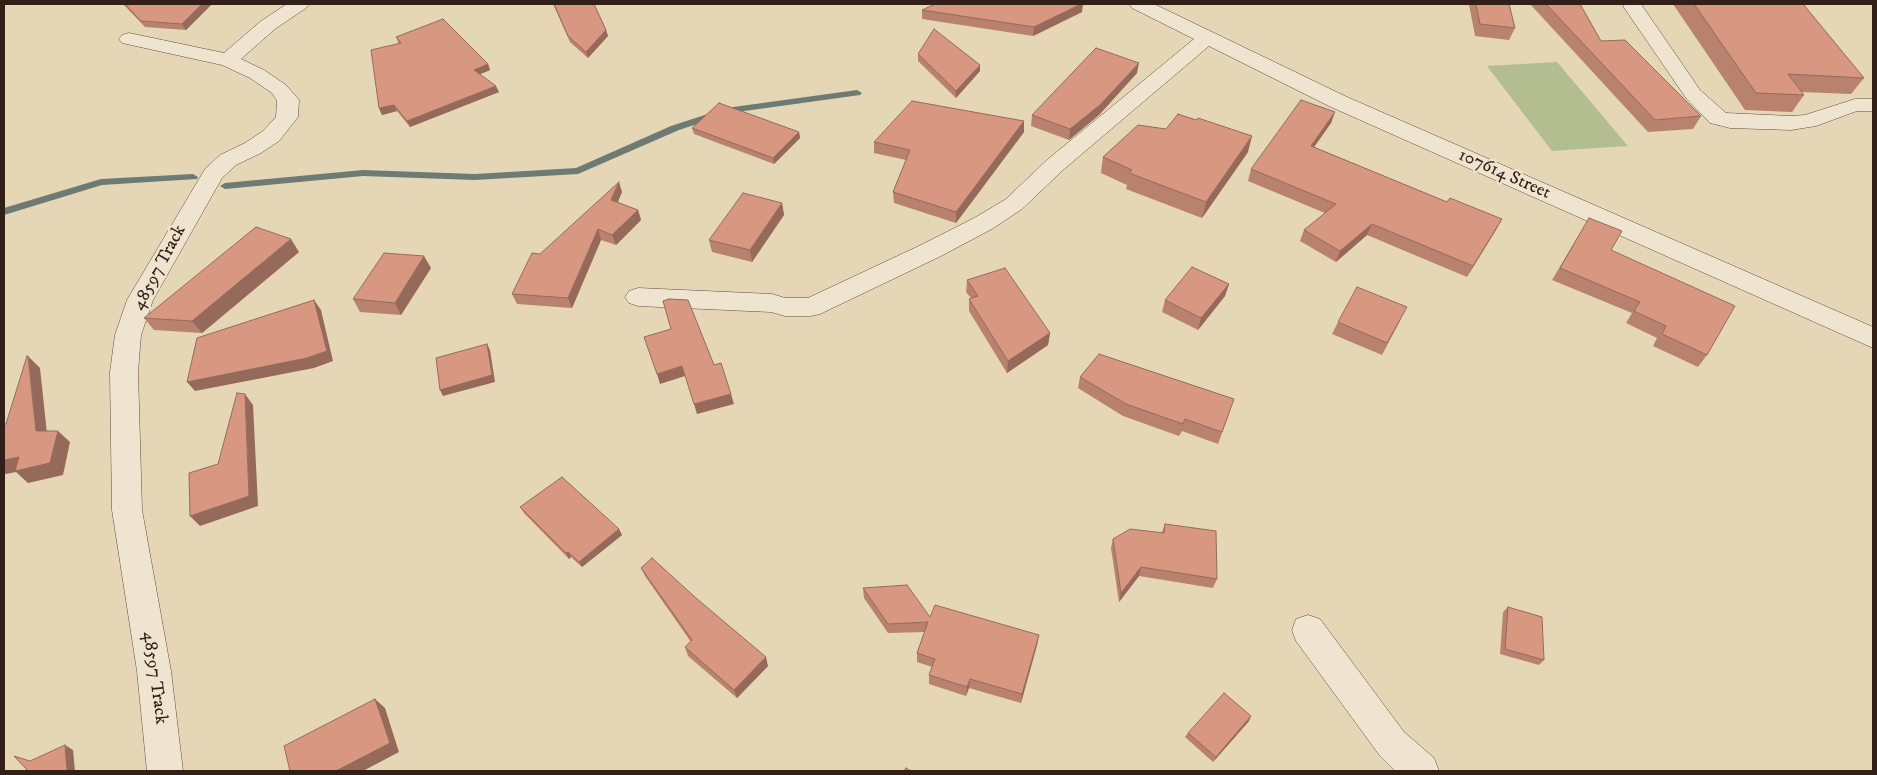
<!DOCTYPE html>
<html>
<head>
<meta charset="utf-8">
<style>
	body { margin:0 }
	#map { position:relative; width:1877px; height:775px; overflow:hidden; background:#e5d6b6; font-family:"IM FELL DW Pica",serif }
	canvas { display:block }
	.frame { position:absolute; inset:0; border:5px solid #321f17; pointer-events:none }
</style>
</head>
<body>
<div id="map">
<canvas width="1877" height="775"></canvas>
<div class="frame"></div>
</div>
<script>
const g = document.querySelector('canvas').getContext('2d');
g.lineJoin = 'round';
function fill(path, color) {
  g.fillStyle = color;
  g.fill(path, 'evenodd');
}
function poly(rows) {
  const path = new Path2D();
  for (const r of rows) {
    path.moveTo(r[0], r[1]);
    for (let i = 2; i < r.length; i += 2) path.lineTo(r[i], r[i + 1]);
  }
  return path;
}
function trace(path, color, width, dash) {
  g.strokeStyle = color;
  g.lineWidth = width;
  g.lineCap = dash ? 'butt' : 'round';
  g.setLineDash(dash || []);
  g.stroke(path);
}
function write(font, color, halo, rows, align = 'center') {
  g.font = font + ' "IM FELL DW Pica",serif';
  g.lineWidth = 4.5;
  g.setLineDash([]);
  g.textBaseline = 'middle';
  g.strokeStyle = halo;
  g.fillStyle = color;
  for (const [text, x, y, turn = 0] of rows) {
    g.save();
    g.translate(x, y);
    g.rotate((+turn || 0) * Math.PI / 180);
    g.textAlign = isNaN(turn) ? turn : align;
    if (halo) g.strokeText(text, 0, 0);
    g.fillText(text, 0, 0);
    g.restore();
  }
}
fill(poly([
	[1557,62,1628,146,1552,151,1487,66]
]), '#b2be90');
fill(poly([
	[857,90,862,93,860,95,730,113,679,130,578,174,475,180,363,176,225,189,220,186,225,183,363,170,475,174,576,168,671,126,726,108,857,90],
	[193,174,198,177,197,179,102,185,4,215,4,208,101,179,193,174]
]), '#6e7b74');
const minor = poly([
	[287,4,309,4,306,8,275,29,241,59,264,70,286,85,299,100,298,117,279,141,261,153,236,165,222,178,153,300,141,335,138,372,142,510,171,671,183,771,147,771,137,671,112,510,110,372,115,335,127,300,205,169,220,155,245,143,263,131,276,117,277,101,272,93,250,78,222,65,122,43,119,39,122,35,129,33,224,53,261,21,287,4],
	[1129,4,1154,4,1347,97,1873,327,1873,348,1331,107,1209,46,1063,170,1022,209,992,229,939,257,820,314,811,316,785,316,771,312,638,306,629,303,625,297,629,291,638,288,772,294,785,298,808,298,921,245,976,217,1006,199,1047,160,1194,39,1132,8,1129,4],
	[1625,4,1641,4,1700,90,1726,113,1791,116,1805,115,1855,99,1873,99,1873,111,1857,111,1816,126,1791,130,1730,128,1710,123,1686,98,1623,6,1625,4],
	[1308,615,1320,619,1404,732,1434,758,1439,771,1395,771,1380,756,1296,641,1292,630,1296,619,1308,615]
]);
trace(minor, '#5f4d3f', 1);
fill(minor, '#eee4d0');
fill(poly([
	[123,4,212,4,186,30,145,27],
	[553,4,594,4,606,30,608,36,588,58,570,42],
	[1469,4,1509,4,1515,28,1509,40,1475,36],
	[1530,4,1580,4,1601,41,1701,116,1693,129,1648,132],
	[1673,4,1803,4,1864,78,1851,94,1801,92,1804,95,1792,112,1745,110],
	[922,10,1082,12,1033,36,922,19],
	[396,37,488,64,490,70,480,74,499,92,410,127,397,111,382,115,379,108,399,44],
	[918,54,980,71,956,98,918,61],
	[1137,73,1099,115,1069,140,1031,126,1032,115],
	[1335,112,1331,123,1314,147,1447,202,1502,219,1467,277,1367,235,1336,262,1300,241,1304,230,1325,213,1248,181,1251,169],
	[1024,121,1024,132,956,223,894,203,893,192,906,160,874,153,874,142],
	[692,128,799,132,800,138,774,164,694,134],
	[1248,152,1202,218,1126,189,1127,185,1101,173,1103,157],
	[622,192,618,202,638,210,641,220,616,245,601,240,572,308,517,304,512,294,540,254],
	[782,203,784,215,752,262,712,252,709,240],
	[1589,218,1611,250,1707,355,1698,367,1653,346,1657,338,1626,323,1632,313,1552,280],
	[299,252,202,333,154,330,144,318],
	[431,268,401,315,360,312,353,299],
	[967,280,1050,333,1048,345,1007,373,969,311,969,299,971,298,966,292],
	[1229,284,1225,296,1198,330,1162,312,1165,300],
	[1401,319,1382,355,1332,334,1338,322],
	[1080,377,1230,411,1218,444,1182,431,1179,436,1123,416,1078,388],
	[520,507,619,529,622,535,582,567,571,557,569,559,524,513],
	[1165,524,1217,579,1213,588,1139,576,1119,602,1111,548,1113,539,1162,532],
	[641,568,768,666,737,698,688,656,685,647,691,642,645,576],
	[863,588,930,617,1039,635,1037,645,1021,703,969,688,966,696,929,684,929,675,932,667,917,662,917,653,925,632,888,633,864,598],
	[1508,607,1544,660,1539,665,1500,654,1503,612],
	[1249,721,1213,762,1185,737,1188,733]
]), '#b9826e');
fill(poly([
	[202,4,212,4,186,30,182,24],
	[1081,4,1083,4,1082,12,1033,36,1034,27],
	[606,30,608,36,588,58,586,52],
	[1139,63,1137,73,1099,115,1069,140,1070,129],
	[488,64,490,70,476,76,474,70],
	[980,65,980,71,956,98,956,91],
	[496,86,499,92,410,127,407,121],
	[394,105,397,111,382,115,379,108],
	[1335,112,1331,123,1307,157,1311,146],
	[1024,121,1024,132,956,223,956,212],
	[799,132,800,138,774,164,773,158],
	[1252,136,1248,152,1202,218,1206,202],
	[619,182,622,192,614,210,611,200],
	[782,203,784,215,752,262,750,250],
	[638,210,641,220,616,245,612,235],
	[1502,219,1496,230,1467,277,1473,266],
	[1372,224,1367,235,1336,262,1340,251],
	[598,229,601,240,572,308,568,298],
	[291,239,299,252,202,333,192,321],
	[424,256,431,268,401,315,395,303],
	[1229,284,1225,296,1198,330,1201,318],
	[314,300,321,310,333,361,314,368,195,391,187,382],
	[1050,333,1048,345,1007,373,1008,361],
	[487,344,490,350,495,382,443,396,440,390],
	[28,356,40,368,48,443,36,431],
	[682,366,685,376,660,384,657,374],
	[245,394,253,405,258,506,200,526,190,516,249,496],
	[731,394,734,404,697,414,694,404],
	[58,431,70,442,63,475,28,483,16,472,6,474,4,473,4,460,19,457],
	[619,529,622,535,582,567,579,562],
	[568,552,571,557,569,559,566,553],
	[1141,567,1139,576,1119,602,1121,593],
	[1039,635,1037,645,1021,703,1022,694],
	[766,657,768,666,737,698,734,690],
	[970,679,969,688,966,696,967,687],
	[375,699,385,708,399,752,363,771,336,771],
	[1251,716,1249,721,1213,762,1216,757],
	[65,745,73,750,75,771,67,771]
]), '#966a5a');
const building = poly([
	[125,4,202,4,182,24,141,21,125,4],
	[554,4,594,4,606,30,586,52,568,36,554,4],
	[935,4,1081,4,1034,27,922,10,935,4],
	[1476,4,1509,4,1515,28,1480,24,1476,4],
	[1546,4,1580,4,1601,41,1625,40,1701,116,1655,120,1546,4],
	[1694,4,1803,4,1864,78,1788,74,1804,95,1756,93,1694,4],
	[443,19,488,64,474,70,496,86,407,121,394,105,379,108,371,50,401,43,396,37,443,19],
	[934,29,980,65,956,91,918,54,934,29],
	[1096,48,1139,63,1100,105,1070,129,1032,115,1096,48],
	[1301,100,1335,112,1311,146,1447,202,1450,198,1502,219,1473,266,1372,224,1340,251,1304,230,1336,204,1251,169,1301,100],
	[912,101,1024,121,956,212,893,192,910,150,874,142,912,101],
	[719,103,799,132,773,158,692,128,719,103],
	[1178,114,1196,120,1198,118,1252,136,1206,202,1129,173,1132,170,1103,157,1138,125,1166,129,1178,114],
	[619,182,611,200,638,210,612,235,598,229,568,298,512,294,532,253,540,254,619,182],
	[743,193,782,203,750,250,709,240,743,193],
	[1589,218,1622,231,1611,250,1735,306,1707,355,1662,334,1666,326,1634,311,1640,302,1560,268,1589,218],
	[256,227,291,239,192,321,144,318,256,227],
	[384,253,424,256,395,303,353,299,384,253],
	[1192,267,1229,284,1201,318,1165,300,1192,267],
	[1005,268,1050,333,1008,361,969,299,978,296,967,280,1005,268],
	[1357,287,1407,307,1387,343,1338,322,1357,287],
	[669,299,688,300,714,365,721,363,731,394,694,404,682,366,657,374,644,337,671,329,663,301,669,299],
	[314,300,327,351,307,358,187,382,197,338,314,300],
	[487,344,492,375,440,390,436,358,487,344],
	[1099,354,1234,399,1222,432,1185,419,1183,424,1126,404,1080,377,1099,354],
	[27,356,28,356,36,431,58,431,50,463,15,471,19,457,4,460,4,425,6,424,27,356],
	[237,393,245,394,249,496,190,516,189,473,218,464,237,393],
	[562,477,619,529,579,562,568,552,566,553,520,507,562,477],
	[1165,524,1216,531,1217,579,1141,567,1121,593,1113,539,1130,529,1164,533,1165,524],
	[652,558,696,598,766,657,734,690,685,647,692,640,641,568,652,558],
	[907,585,930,617,935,605,1039,635,1022,694,970,679,967,687,929,675,935,659,917,653,928,622,888,624,863,588,907,585],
	[1508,607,1542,617,1544,660,1505,649,1508,607],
	[1224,693,1251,716,1216,757,1188,733,1224,693],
	[375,699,390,743,336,771,290,771,284,746,375,699],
	[65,745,67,771,28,771,14,756,30,761,65,745],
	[906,768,911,771,904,771,906,768]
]);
fill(building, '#d79780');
trace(building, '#966a5a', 1);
write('18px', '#321f17', '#eee4d0', [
	["107614 Street",1504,175,24],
	["48597 Track",160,268,-62],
	["48597 Track",154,678,82]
]);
</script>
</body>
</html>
